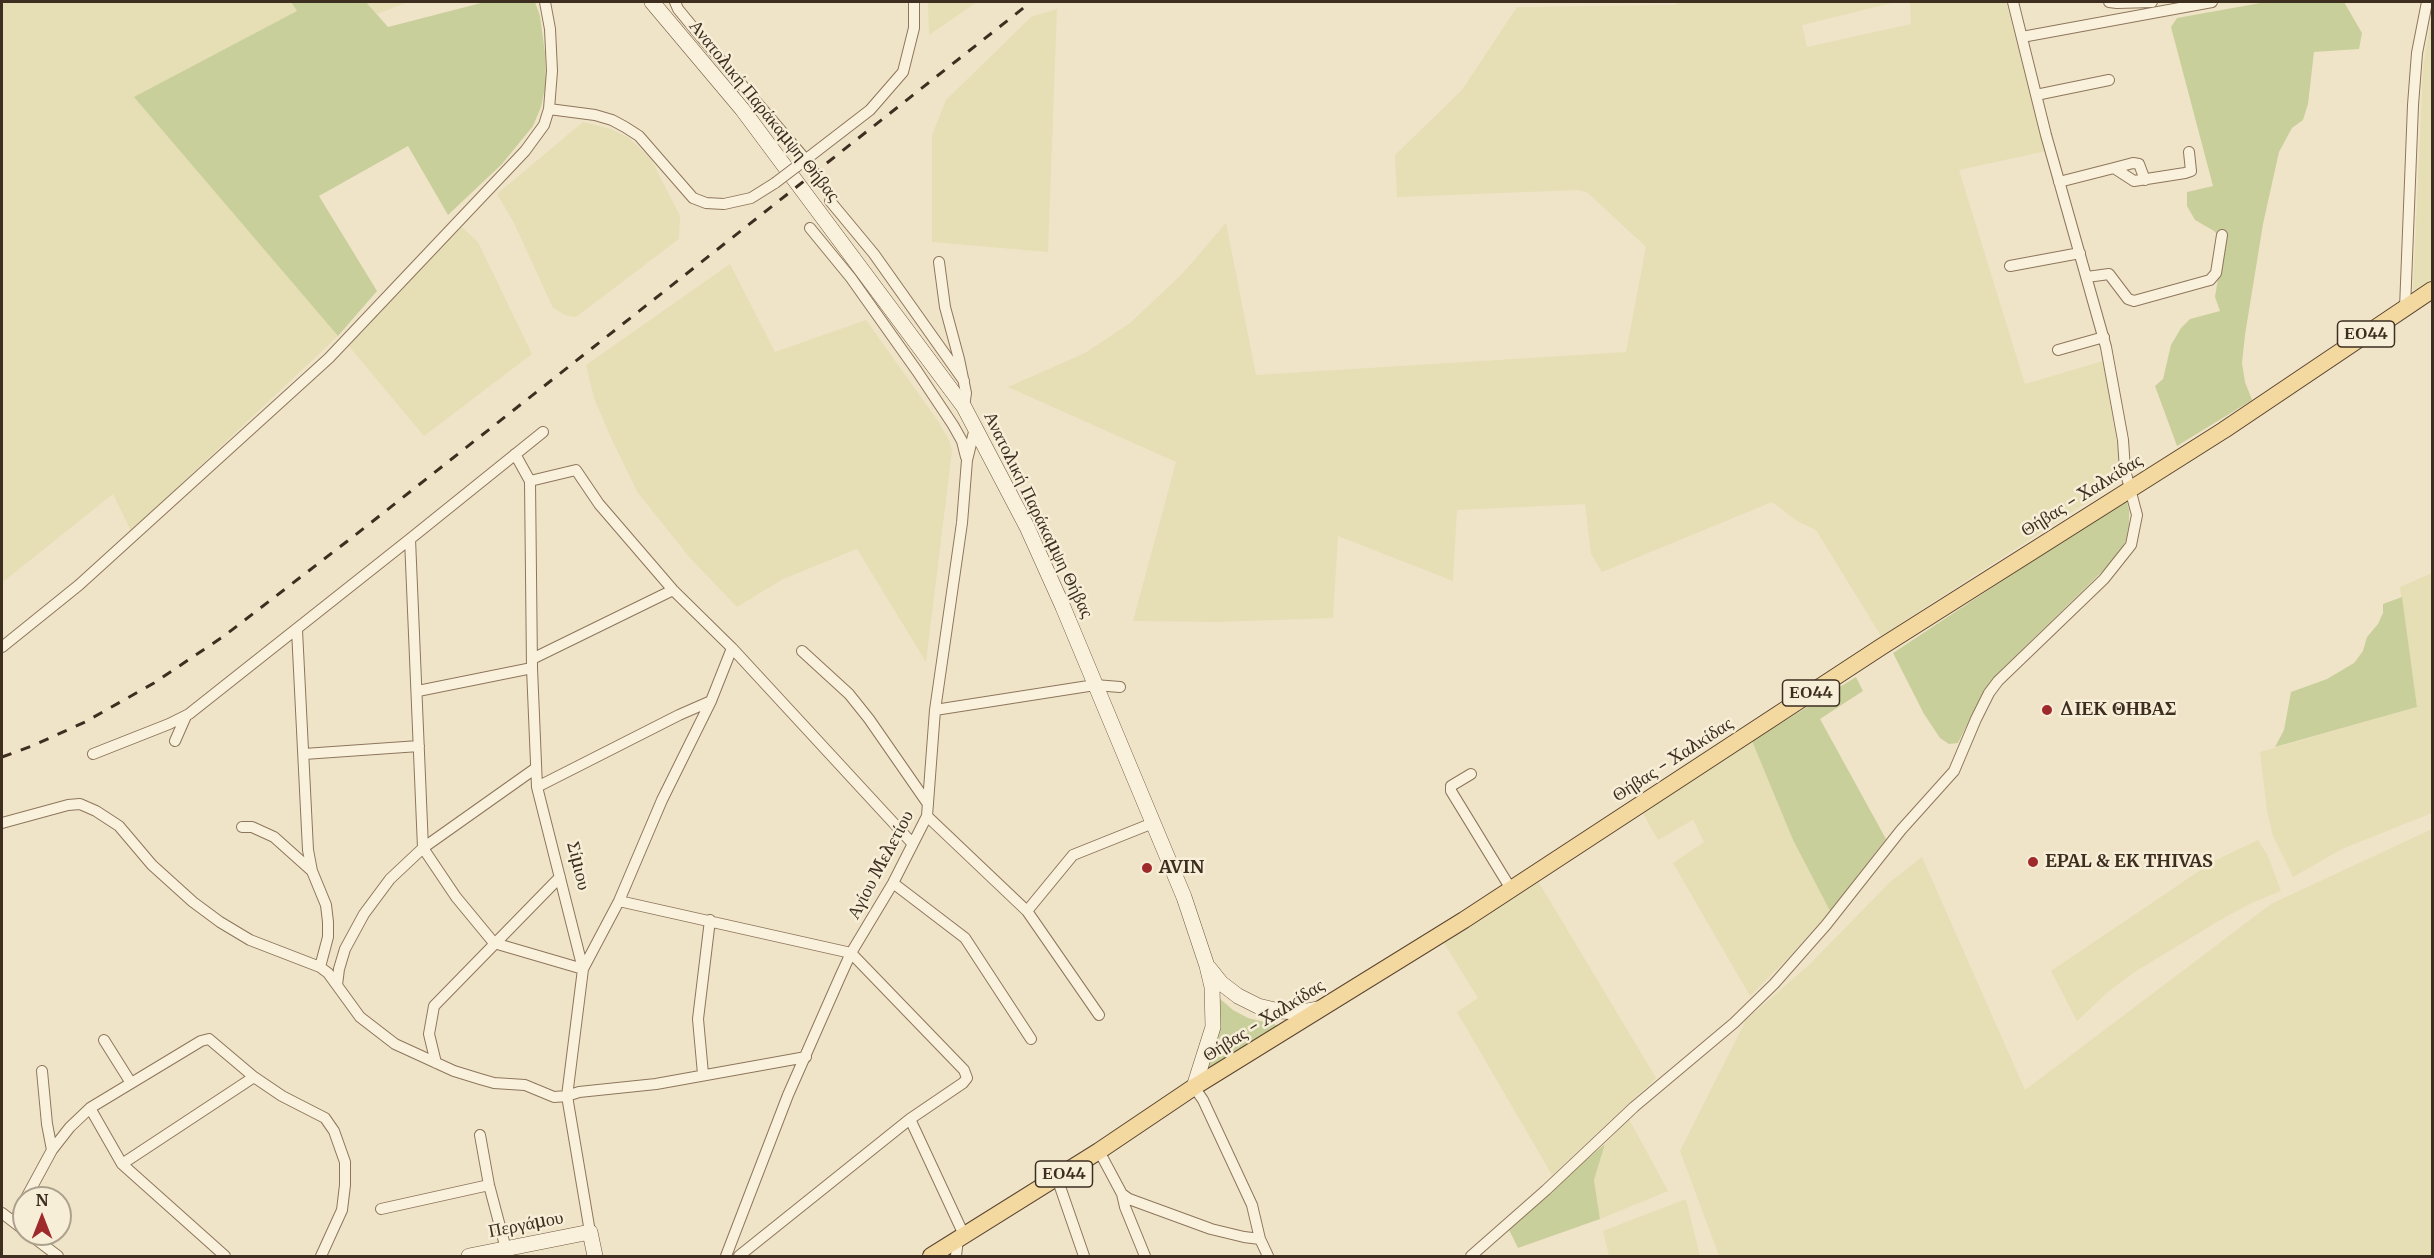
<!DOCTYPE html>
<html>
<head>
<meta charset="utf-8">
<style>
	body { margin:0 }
	#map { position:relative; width:2434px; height:1258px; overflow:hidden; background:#f0e4c8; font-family:Merriweather,serif }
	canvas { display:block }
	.frame { position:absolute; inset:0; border:3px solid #3d2e20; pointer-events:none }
	.north { position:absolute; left:12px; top:1186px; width:60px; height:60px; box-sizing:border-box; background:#f7eed8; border:2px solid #ada18e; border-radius:50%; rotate:0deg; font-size:16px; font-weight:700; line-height:24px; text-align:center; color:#3d2e20 }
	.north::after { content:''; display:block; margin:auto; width:21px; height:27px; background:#9e2a2b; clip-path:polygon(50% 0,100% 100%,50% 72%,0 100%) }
</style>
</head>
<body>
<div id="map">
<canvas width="2434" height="1258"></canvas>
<div class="frame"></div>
<div class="north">N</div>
</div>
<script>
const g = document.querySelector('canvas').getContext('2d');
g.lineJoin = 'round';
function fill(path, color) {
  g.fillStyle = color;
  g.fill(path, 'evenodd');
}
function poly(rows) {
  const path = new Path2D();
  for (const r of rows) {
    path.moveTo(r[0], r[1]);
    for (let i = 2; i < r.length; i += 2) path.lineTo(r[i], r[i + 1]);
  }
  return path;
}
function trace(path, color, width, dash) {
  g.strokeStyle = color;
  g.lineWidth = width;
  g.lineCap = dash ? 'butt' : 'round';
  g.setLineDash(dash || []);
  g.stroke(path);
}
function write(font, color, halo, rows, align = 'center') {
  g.font = font + ' Merriweather,serif';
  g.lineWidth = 5;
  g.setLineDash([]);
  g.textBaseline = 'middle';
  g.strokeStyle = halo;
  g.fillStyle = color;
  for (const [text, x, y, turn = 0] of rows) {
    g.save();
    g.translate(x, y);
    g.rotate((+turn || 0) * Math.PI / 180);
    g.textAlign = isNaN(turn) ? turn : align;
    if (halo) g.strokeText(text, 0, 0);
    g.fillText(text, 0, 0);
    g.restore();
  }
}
fill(poly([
	[2,2,291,2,298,11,135,97,338,336,131,531,113,494,4,581,2,576],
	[366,2,408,2,377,14],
	[928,2,977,2,929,35],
	[1683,2,1896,2,1802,25,1807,47,1911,24,1910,2,2006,2,2046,151,1959,170,2025,384,2103,361,2123,479,1881,636,1816,530,1797,521,1772,502,1602,572,1591,554,1585,504,1457,510,1453,581,1338,536,1333,618,1217,622,1133,621,1176,462,1008,387,1085,353,1130,323,1182,274,1226,223,1256,375,1626,352,1646,247,1588,193,1578,190,1397,197,1395,155,1462,90,1517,7,1674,5],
	[1057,9,1048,252,932,242,932,135,946,100,1031,17],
	[2432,11,2432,281,2420,289,2413,290,2423,68],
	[583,122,611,129,629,138,651,159,680,216,679,239,576,317,567,316,553,308,514,223,497,194],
	[462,227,478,242,532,354,424,436,347,344],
	[730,264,775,352,866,320,938,421,950,442,952,451,926,662,857,549,783,579,737,607,690,558,638,493,612,440,594,398,586,365],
	[2432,573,2432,813,2342,849,2293,877,2273,836,2267,811,2260,752,2417,707,2400,587],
	[1752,741,1793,840,1830,911,1789,957,1750,996,1673,863,1704,842,1693,820,1658,840,1641,810],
	[2432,829,2432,1256,1719,1256,1680,1151,1746,1020,1809,965,1890,882,1922,857,2025,1090,2271,904],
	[2258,840,2268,856,2281,891,2254,902,2227,916,2136,971,2108,992,2077,1021,2051,971,2214,861],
	[1538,881,1656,1078,1552,1175,1457,1012,1478,998,1444,943],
	[1629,1119,1668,1191,1600,1219,1594,1180,1605,1144],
	[1686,1199,1700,1256,1609,1256,1603,1231]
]), '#e6deb5');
fill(poly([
	[291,2,366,2,388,27,485,2,535,2,540,16,545,53,546,83,541,107,533,126,502,164,448,215,408,146,319,196,377,291,338,336,134,97,297,11],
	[2266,2,2344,2,2362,33,2359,49,2314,52,2308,104,2303,120,2292,128,2279,152,2263,224,2245,335,2242,363,2245,382,2252,400,2177,446,2155,386,2163,379,2171,345,2181,328,2190,319,2220,311,2215,297,2224,241,2214,231,2195,220,2187,206,2187,192,2213,186,2171,27,2177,18],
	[2126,499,2129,510,2129,525,2126,540,2117,557,1997,674,1978,703,1958,743,1949,744,1940,738,1924,714,1893,653],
	[2402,597,2417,707,2275,747,2284,730,2291,692,2327,679,2354,663,2363,651,2367,637,2378,624,2383,613,2383,604],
	[1856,677,1863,691,1820,719,1886,839,1830,911,1793,840,1752,741],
	[1218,997,1233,1010,1248,1018,1281,1026,1205,1071,1218,1037],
	[1605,1144,1594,1180,1600,1219,1518,1248,1509,1230,1555,1186]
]), '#c9cf9b');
const street = poly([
	[675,2,678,9,696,31,806,160],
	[2109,2,2117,3,2152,2],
	[2022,37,2212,2],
	[2036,95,2109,80],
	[549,109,595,115,612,120,625,127,639,136,693,198,706,203,724,204,751,198,775,183],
	[796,167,870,110,903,72,914,28,914,2],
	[2114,168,2133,163,2139,164,2145,180],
	[2059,182,2114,168,2134,181,2185,173,2191,171,2189,152],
	[830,201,874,254,964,381],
	[810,228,851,278,917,371,953,425,962,441,966,457],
	[939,262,945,307,959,359,966,393,964,407],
	[2010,266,2080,253],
	[2087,277,2109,274,2128,299,2134,301,2210,280,2216,273,2222,235],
	[2405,308,2413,105,2417,53,2427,2],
	[2058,350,2104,337],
	[515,454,530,481],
	[530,481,576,470,599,504,673,590,732,648,711,701,662,800,619,901,583,969,494,943,456,897,423,848,410,539,543,432],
	[530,481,532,668,537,787,583,969,567,1096,590,1232],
	[297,630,308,850,312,871,326,905,328,922,328,937,320,967],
	[2,647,79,585,329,358,525,151,544,125,549,109,552,71,550,29,545,2],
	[732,648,912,843],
	[802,651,849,694,869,719,928,804],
	[532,659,673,590],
	[418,691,532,668],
	[935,710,1095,685,1120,687],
	[175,741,186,716],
	[93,754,169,724,189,714,410,539],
	[304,754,419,746],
	[1471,774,1451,786,1451,791,1511,889],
	[537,787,679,715,711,701],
	[927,816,1027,911,1099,1015],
	[2,823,68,805,80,804,96,811,119,826,152,865,193,902,220,922,250,940,320,967,328,973,360,1017,395,1044,454,1071,480,1079,494,1083,525,1085,554,1097,567,1096,579,1092,656,1084,806,1057],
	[242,827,252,827,274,837,312,871],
	[893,883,965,938,1031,1039],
	[619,901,851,953,964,1070,967,1078,963,1083,910,1119,739,1256],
	[1027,911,1073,855,1153,823],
	[337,985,339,969,345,949,364,914,390,879,423,848,536,768],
	[104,1040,131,1083],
	[436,1063,429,1034,434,1006,560,877],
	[42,1071,47,1124,52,1150],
	[703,1074,698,1019,710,920],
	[1194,1087,1203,1100,1252,1205,1260,1239,1268,1256],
	[90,1108,122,1164,225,1256],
	[910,1119,964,1235],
	[480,1135,489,1185,506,1249],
	[1099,1151,1122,1194,1129,1199,1211,1229,1244,1237,1260,1239],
	[122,1164,254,1077],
	[1057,1178,1084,1256],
	[1122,1194,1125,1207,1145,1256],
	[26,1198,52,1150,70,1127,90,1108,201,1041,209,1039,254,1077,282,1096,325,1118,334,1131,345,1162,345,1185,342,1210,321,1256],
	[381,1209,489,1185],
	[2,1213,24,1230],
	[14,1222,24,1203],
	[29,1234,58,1256],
	[726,1256,788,1095,840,977,851,953,893,883,927,816,935,710,962,523,967,460,975,428],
	[956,1256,958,1239],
	[1471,1256,1546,1190,1634,1107,1734,1023,1774,984,1826,925,1901,830,1954,771,1976,719,1989,693,1998,681,2104,579,2131,545,2137,515,2125,470,2123,440,2106,347,2046,135,2013,2]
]);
const secondary = poly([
	[652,2,742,109,964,407,1027,527,1063,607,1184,897,1207,966,1212,987,1213,1027,1194,1087],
	[1209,968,1221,983,1238,996,1258,1006,1279,1011,1301,1012,1317,1009],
	[469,1256,590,1232,595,1256]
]);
const primary = poly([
	[931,1256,1099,1151,1194,1087,1464,920,1881,647,2224,430,2432,290]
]);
trace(street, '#8d765c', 12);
trace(secondary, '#6f573f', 16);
trace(primary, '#5b4430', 18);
trace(street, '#faf1dc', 10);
trace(secondary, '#faf1dc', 15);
trace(primary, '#f3d9a0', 16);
trace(poly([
	[2,757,32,746,85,722,154,683,224,636,354,536,1031,2]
]), '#3d2e20', 3, [10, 10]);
const streetBridge = poly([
	[775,183,796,167]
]);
trace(streetBridge, '#8d765c', 12, []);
trace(streetBridge, '#faf1dc', 10);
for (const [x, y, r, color] of [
	[2047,710,6,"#9e2a2b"],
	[2033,862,6,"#9e2a2b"],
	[1147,868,6,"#9e2a2b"]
]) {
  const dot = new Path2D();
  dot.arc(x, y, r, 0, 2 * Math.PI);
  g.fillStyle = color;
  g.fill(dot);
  trace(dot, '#f7eed8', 2);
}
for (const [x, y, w] of [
	[2366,334,57],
	[1811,693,57],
	[1064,1174,57]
]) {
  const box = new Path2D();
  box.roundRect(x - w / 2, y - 13, w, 26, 4.5);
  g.fillStyle = '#f7eed8';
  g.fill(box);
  trace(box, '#3d2e20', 1.5);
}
write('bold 16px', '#3d2e20', null, [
	["ΕΟ44",2366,334],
	["ΕΟ44",1811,693],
	["ΕΟ44",1064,1174]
]);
write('18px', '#3d2e20', '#f7eed8', [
	["Ανατολική Παράκαμψη Θήβας",764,111,51],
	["Θήβας - Χαλκίδας",2082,496,-32],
	["Ανατολική Παράκαμψη Θήβας",1038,515,64],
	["Θήβας - Χαλκίδας",1673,760,-33],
	["Αγίου Μελετίου",881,865,-62],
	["Σίμιου",578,866,76],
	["Θήβας - Χαλκίδας",1264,1021,-32],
	["Περγάμου",526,1225,-11]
]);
write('bold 18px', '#3d2e20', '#f7eed8', [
	["ΔΙΕΚ ΘΗΒΑΣ",2059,710],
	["EPAL & EK THIVAS",2045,862],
	["AVIN",1159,868]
], 'left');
</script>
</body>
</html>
